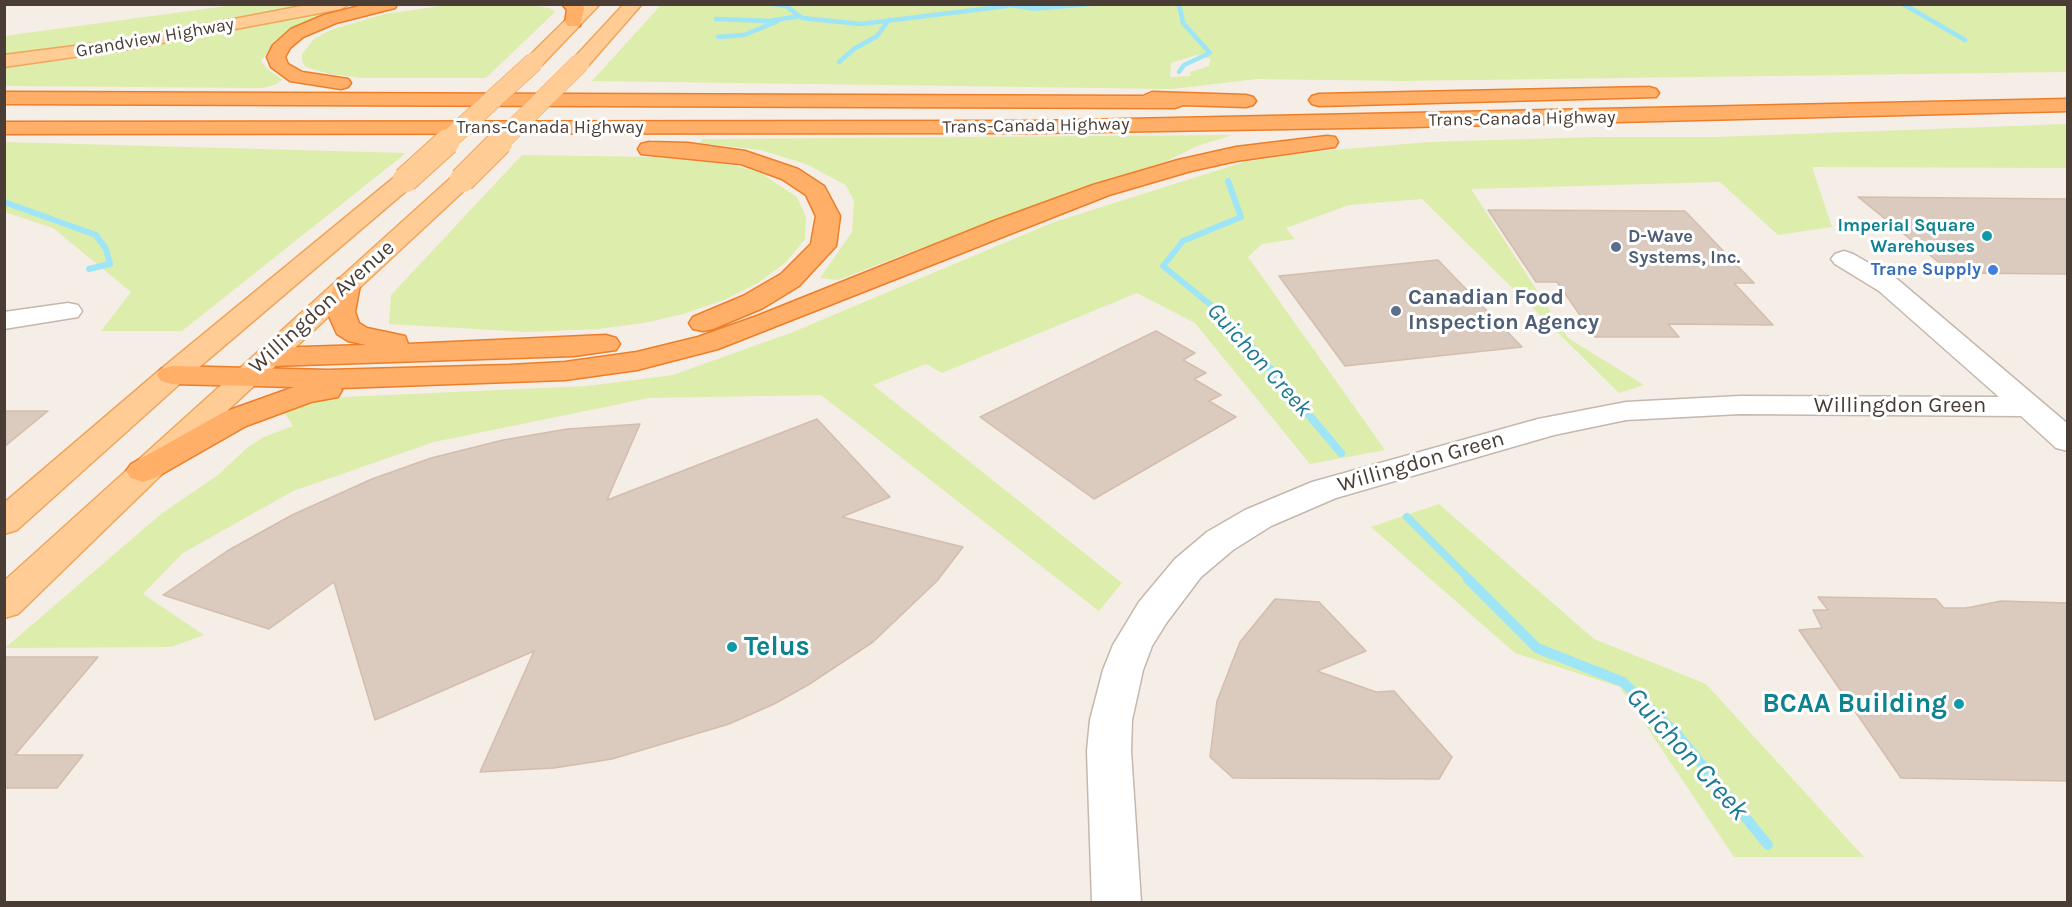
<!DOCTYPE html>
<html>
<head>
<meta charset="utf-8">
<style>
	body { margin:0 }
	#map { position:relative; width:2072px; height:907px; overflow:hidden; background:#f5eee7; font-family:Karla,sans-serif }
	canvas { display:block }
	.frame { position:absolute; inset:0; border:6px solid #493d35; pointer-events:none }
</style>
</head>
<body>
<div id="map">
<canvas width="2072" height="907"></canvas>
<div class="frame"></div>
</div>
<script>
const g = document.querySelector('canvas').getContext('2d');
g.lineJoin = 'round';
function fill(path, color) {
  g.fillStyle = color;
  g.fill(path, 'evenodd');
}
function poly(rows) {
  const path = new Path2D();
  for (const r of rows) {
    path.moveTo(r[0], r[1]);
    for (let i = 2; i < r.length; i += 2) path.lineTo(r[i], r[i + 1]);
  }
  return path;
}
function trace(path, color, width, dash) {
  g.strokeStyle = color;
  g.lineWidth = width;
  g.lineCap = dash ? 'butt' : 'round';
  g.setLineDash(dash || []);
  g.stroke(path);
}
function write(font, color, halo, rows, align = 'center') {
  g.font = font + ' Karla,sans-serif';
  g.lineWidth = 6;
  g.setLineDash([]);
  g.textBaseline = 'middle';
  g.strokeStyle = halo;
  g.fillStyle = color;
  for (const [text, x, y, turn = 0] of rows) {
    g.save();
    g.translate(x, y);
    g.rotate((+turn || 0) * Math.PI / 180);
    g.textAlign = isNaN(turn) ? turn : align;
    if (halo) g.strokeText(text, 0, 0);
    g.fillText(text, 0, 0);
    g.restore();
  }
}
fill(poly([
	[234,5,316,5,160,35,5,57,4,36],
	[361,5,310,21,277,39,261,61,268,70,282,79,277,84,263,88,5,86,5,68,101,55],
	[448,5,528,5,549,8,555,12,486,78,362,78,330,74,305,67,302,60,302,54,314,39,330,30,385,14],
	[661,5,2067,5,2067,72,1401,81,1257,79,1172,89,592,81],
	[1197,55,1211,59,1209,66,1190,72,1191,76,1170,77,1171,63],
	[2067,124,2067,168,1812,167,1832,227,1778,235,1720,182,1471,189,1568,338,1644,385,1619,393,1422,199,1349,205,1286,228,1295,239,1262,244,1248,257,1385,450,1310,464,1195,323,1137,293,942,373,926,364,873,385,1122,583,1099,611,821,395,649,398,434,442,293,491,183,553,143,594,204,635,171,647,5,648,161,514,218,475,247,448,264,437,293,426,284,412,322,400,343,397,587,386,673,375,793,332,1054,222,1244,162,1310,152,1429,142,1595,137,1716,137],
	[1233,135,1197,146,1167,161,1010,214,838,280,820,278,852,232,854,201,846,185,806,164,760,150,700,143,703,139],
	[5,142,406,153,182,331,101,331,131,292,53,228,5,212],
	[522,155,655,157,733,165,759,172,797,197,806,217,805,239,786,262,758,283,724,300,683,314,644,323,598,329,527,332,389,324,391,295],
	[1439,504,1594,639,1706,684,1864,857,1734,857,1620,687,1515,653,1371,527]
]), '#ddedac');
fill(poly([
	[1025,5,1042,6,1105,5,1034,11,994,5]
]), '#9ee5f7');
trace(poly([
	[773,4,786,6,802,18,861,24,1007,6],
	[1179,4,1183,23,1210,53,1184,65,1179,72],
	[1903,4,1965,40],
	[716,19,769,21,800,16],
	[718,37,744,35,778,21],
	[839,62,854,49,877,36,889,20]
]), '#9ee5f7', 4.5);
trace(poly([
	[1228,181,1241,217,1183,241,1163,266,1228,319,1239,332],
	[4,202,96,235,106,249,110,264,89,269]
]), '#9ee5f7', 6);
trace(poly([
	[1237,330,1341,453],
	[1407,517,1470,580]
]), '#9ee5f7', 8);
trace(poly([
	[1468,579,1537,648,1623,682,1676,733,1768,845]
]), '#9ee5f7', 10);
const building = poly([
	[1858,197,2067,199,2067,274,1952,273,1858,197],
	[1488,210,1685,211,1754,283,1734,283,1773,325,1668,324,1679,337,1595,337,1557,282,1536,282,1488,210],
	[1438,260,1522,347,1345,366,1279,276,1438,260],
	[1156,331,1195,353,1183,360,1206,373,1194,379,1221,395,1209,401,1236,417,1094,499,980,417,1156,331],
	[4,411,48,411,4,447,4,411],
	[817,419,890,497,842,517,963,547,937,581,873,642,808,685,774,704,729,724,612,759,554,768,480,772,534,651,375,720,334,582,269,629,163,595,227,551,292,515,372,479,431,458,503,440,567,429,640,424,607,500,817,419],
	[1818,597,1936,599,1944,608,1966,608,2001,601,2067,603,2067,781,1901,778,1799,630,1822,628,1813,610,1828,610,1818,597],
	[1275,599,1319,602,1366,651,1317,671,1376,692,1394,691,1452,757,1439,779,1233,778,1210,757,1217,701,1240,642,1275,599],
	[4,657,98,657,15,755,83,755,57,788,4,788,4,657]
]);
fill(building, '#dbcabe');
trace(building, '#d3bdae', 1.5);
const minor = poly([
	[1844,251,1853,254,1897,279,2068,424,2068,451,2056,448,2021,416,1740,414,1626,420,1554,435,1336,498,1271,526,1233,550,1201,577,1167,622,1152,646,1143,670,1132,720,1131,751,1141,902,1092,902,1087,751,1090,720,1103,670,1113,645,1139,602,1175,559,1207,532,1245,510,1312,482,1538,419,1626,402,1740,396,1999,397,1879,291,1835,264,1831,259,1835,254,1844,251],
	[68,303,78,305,82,311,78,317,4,329,4,312,68,303]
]);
const major = poly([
	[312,4,349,4,341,9,130,49,4,67,4,55,130,39,312,4],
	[582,4,600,4,541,66,527,66,525,62,527,58,582,4],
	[624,4,642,4,587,67,573,67,571,63,573,59,624,4],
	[405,173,413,175,416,180,413,185,183,381,17,530,4,534,4,503,161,369,397,175,405,173],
	[462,173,470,175,473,180,470,185,227,411,18,614,4,618,4,581,454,175,462,173]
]);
const highway = poly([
	[367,4,397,4,395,8,336,23,303,37,290,48,285,57,288,64,302,72,348,79,351,83,348,87,341,89,290,81,271,67,267,57,273,45,291,29,324,15,367,4],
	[562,4,582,4,584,8,580,26,568,26,565,22,567,10,562,4],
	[1649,87,1656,89,1659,93,1656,97,1319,106,1312,104,1309,100,1312,96,1319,94,1649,87],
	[4,92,1143,96,1152,92,1246,95,1253,97,1256,101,1253,105,1246,107,1183,105,1175,108,4,104,4,92],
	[2068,99,2068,111,1412,127,1034,133,4,134,4,122,1034,121,2068,99],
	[1327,136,1335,137,1338,142,1335,147,1236,161,1191,171,1109,195,718,349,637,370,565,380,341,388,342,390,338,397,311,402,246,426,155,478,143,482,131,478,126,471,131,464,224,412,294,387,172,384,161,381,157,375,161,369,172,366,328,370,510,365,565,362,637,352,698,337,757,316,994,221,1093,185,1178,160,1236,147,1327,136],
	[649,142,688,143,745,151,798,169,824,186,840,216,836,246,799,286,763,308,713,329,703,331,693,329,689,323,693,317,743,296,781,274,811,244,816,216,806,195,782,179,741,164,641,154,638,149,641,144,649,142],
	[347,277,356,279,360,285,355,312,359,323,367,328,405,336,408,344,606,335,616,338,620,344,616,350,574,356,271,366,261,363,256,357,261,351,271,348,366,345,348,341,337,334,327,312,334,285,338,279,347,277]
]);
trace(minor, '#c5b7ac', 3);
trace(major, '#f0a55b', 3);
trace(highway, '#ed7e29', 3);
fill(minor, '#fff');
fill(major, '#ffcc96');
fill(highway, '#ffaf68');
const majorBridgeFar1 = poly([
	[445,143,534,62],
	[499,143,580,63]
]);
const majorBridge = poly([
	[405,180,447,142],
	[462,180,500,142]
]);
trace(majorBridgeFar1, '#f0a55b', 20, []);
trace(majorBridge, '#f0a55b', 27, []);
trace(majorBridgeFar1, '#ffcc96', 19);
trace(majorBridge, '#ffcc96', 25);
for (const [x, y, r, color] of [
	[1987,236,6,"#0f9aa8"],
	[1616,247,6,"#5c6f8a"],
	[1993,270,6,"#3f7fe0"],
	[1396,311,6,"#5c6f8a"],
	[732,647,6,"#0f9aa8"],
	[1959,704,6,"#0f9aa8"]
]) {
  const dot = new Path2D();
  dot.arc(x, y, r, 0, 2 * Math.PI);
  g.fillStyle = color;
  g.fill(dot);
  trace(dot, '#fff', 2);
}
write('18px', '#493d35', '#fff', [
	["Grandview Highway",155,38,-10],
	["Trans-Canada Highway",1522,119,-1],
	["Trans-Canada Highway",1036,126,-1],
	["Trans-Canada Highway",550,128]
]);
write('bold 18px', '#0d838f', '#fff', [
	["Imperial Square",1975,226],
	["Warehouses",1975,247]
], 'right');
write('bold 18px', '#4e5e75', '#fff', [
	["D-Wave",1628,237],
	["Systems, Inc.",1628,258]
], 'left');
write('bold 18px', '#366cbe', '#fff', [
	["Trane Supply",1981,270]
], 'right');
write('bold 22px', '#4e5e75', '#fff', [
	["Canadian Food",1408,298],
	["Inspection Agency",1408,323]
], 'left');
write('22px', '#493d35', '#fff', [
	["Willingdon Avenue",322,307,-42],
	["Willingdon Green",1900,406],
	["Willingdon Green",1421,462,-16]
]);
write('italic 24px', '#1e7a94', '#fff', [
	["Guichon Creek",1259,360,48]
]);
write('bold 27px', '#0d838f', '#fff', [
	["Telus",744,647],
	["BCAA Building",1947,704,"right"]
], 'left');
write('italic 28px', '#1e7a94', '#fff', [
	["Guichon Creek",1687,754,48]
]);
</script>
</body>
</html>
